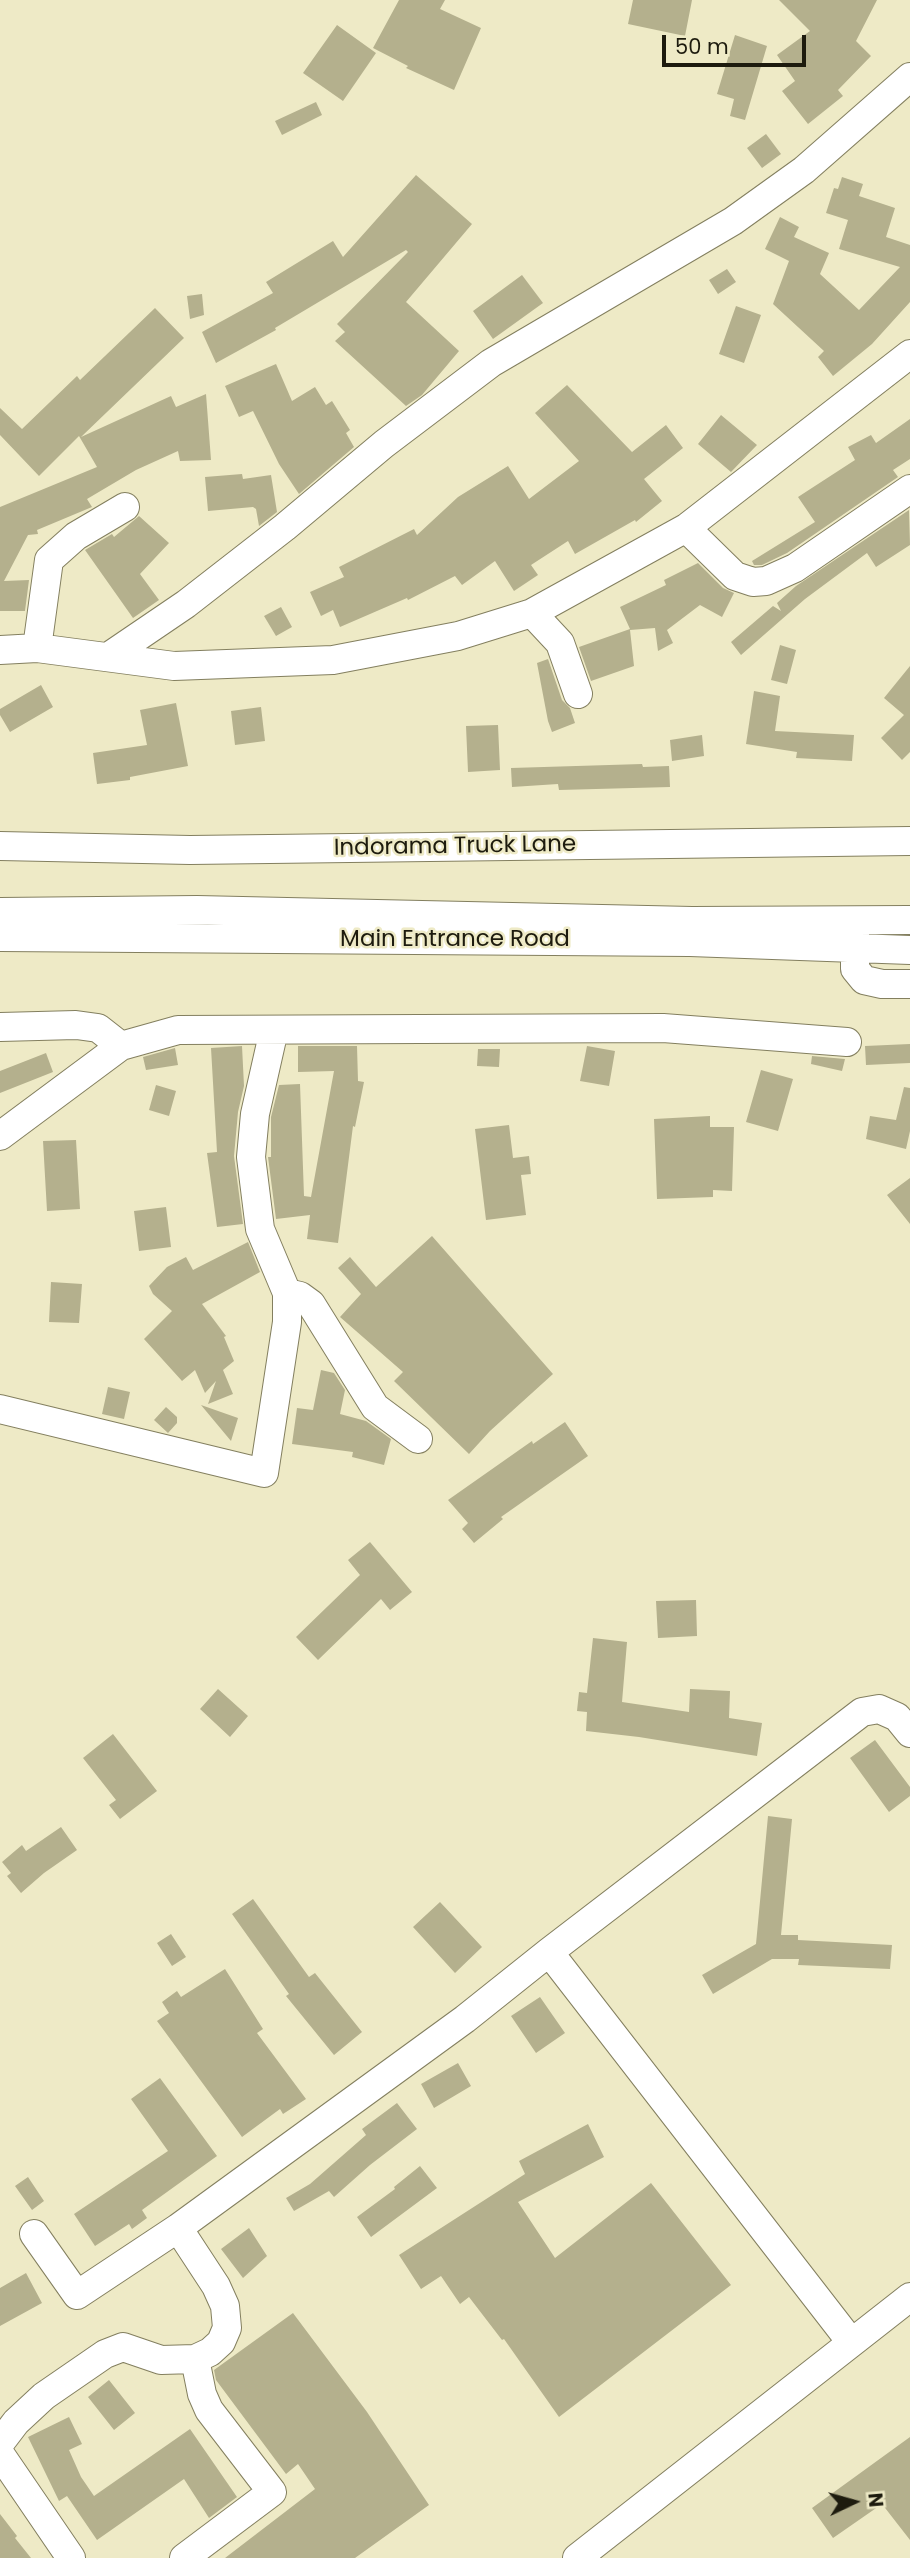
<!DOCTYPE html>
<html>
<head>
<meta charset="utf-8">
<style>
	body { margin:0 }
	#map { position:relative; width:910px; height:2558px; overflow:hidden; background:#eeeac6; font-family:Poppins,sans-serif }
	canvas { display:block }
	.north { position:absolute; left:819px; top:2467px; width:70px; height:70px; -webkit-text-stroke:5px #eeeac6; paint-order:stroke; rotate:85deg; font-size:19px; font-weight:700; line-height:28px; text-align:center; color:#1d1b0e }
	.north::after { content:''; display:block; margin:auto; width:24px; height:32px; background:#1d1b0e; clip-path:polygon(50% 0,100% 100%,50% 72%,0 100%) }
	.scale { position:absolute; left:662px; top:35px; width:144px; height:32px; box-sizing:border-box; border:4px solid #1d1b0e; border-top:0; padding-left:9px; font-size:21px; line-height:24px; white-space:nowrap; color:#1d1b0e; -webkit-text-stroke:5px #eeeac6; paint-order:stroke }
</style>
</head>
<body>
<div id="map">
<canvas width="910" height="2558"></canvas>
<div class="north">N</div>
<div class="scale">50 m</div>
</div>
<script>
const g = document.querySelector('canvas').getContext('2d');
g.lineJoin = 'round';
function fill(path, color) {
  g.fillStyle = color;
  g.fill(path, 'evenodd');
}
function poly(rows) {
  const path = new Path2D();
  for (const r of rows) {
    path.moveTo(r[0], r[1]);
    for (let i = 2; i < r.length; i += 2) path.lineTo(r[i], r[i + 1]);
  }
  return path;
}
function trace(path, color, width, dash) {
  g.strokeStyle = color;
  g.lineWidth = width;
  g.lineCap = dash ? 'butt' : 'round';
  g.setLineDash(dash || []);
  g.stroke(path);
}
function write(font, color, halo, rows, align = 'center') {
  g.font = font + ' Poppins,sans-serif';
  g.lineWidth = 5;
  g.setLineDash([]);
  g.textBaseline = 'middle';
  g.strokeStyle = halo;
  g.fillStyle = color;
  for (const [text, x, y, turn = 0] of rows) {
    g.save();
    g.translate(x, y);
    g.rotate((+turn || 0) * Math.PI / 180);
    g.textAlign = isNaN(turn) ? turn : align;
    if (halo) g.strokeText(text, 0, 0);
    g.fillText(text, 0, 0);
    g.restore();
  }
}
fill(poly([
	[399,0,445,0,440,9,481,28,454,90,406,68,408,66,373,48],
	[633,0,692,0,685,36,628,24],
	[779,0,877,0,856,41,871,56,838,90,843,96,808,124,782,91,795,81,777,55,810,31],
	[337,25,376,53,343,101,303,73],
	[735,35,767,46,745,120,730,116,734,99,717,94],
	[316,102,322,115,282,135,275,121],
	[766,134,781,154,762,168,747,148],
	[416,175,472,224,406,302,459,351,422,395,406,406,335,341,345,332,337,324,408,252,406,250,275,328,276,330,216,363,202,332,273,293,266,282,333,241,343,257],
	[842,177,863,184,859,196,895,208,886,237,910,245,910,302,872,344,833,376,818,357,824,351,773,304,789,261,765,249,780,217,799,227,794,237,829,253,820,274,859,310,900,267,839,249,848,220,826,213,834,188,838,189],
	[727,269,736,282,718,294,709,280],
	[522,275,543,303,493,339,473,311],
	[202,294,204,315,190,319,187,296],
	[736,306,761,315,744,363,719,354],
	[155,308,184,338,81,437,171,396,176,407,206,394,211,460,180,461,178,451,136,470,87,499,92,507,37,530,38,534,28,535,4,581,29,580,25,611,0,611,0,507,97,467,79,436,39,476,0,435,0,408,22,429,77,376,80,380],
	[276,364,292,401,315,387,326,405,332,401,350,430,346,433,354,447,299,494,279,464,253,411,239,417,225,386],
	[567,385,632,452,666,425,683,448,644,479,662,501,636,522,635,520,575,554,568,541,531,565,538,575,514,591,495,561,462,585,455,576,408,600,407,598,340,627,333,610,321,616,310,592,344,577,339,567,414,529,417,535,458,497,508,466,529,499,579,461,535,413],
	[721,415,757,445,731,472,698,444],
	[910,419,910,459,893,470,898,477,787,553,762,565,754,565,752,561,815,522,798,497,855,460,848,447,871,435,876,443],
	[242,474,243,479,271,475,277,512,259,526,256,509,253,507,208,511,205,477],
	[909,510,910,545,876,567,867,553,805,599,741,655,731,642,773,606,781,611,777,603,796,586],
	[139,516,169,543,140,574,159,600,133,618,85,550,112,534,114,537],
	[698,563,723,588,734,593,722,617,700,605,667,630,673,643,658,651,655,628,630,630,634,666,591,681,579,647,630,629,620,607,666,585,664,580],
	[281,607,292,627,276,636,264,616],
	[780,645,796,650,787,684,771,680],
	[548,659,562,700,570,708,575,723,552,732,548,721,537,663],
	[910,666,910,752,902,760,881,738,904,715,884,698],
	[41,685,53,707,10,732,0,715,0,709],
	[754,691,780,696,775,731,854,735,852,761,796,758,797,752,746,744],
	[176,703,188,766,130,777,130,780,97,784,93,753,147,745,140,710],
	[261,707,265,741,235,745,231,711],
	[498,725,500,770,468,772,466,726],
	[702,735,704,756,672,761,670,740],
	[642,764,643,767,669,766,670,787,559,790,558,784,512,787,511,768],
	[910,1044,910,1063,866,1065,865,1046],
	[242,1046,244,1086,238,1112,234,1156,243,1224,217,1227,207,1153,217,1152,211,1048],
	[298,1046,357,1046,358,1081,364,1082,355,1127,353,1126,338,1243,307,1239,310,1215,276,1219,268,1157,271,1157,271,1117,279,1085,300,1084,304,1196,311,1197,334,1071,298,1072],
	[587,1046,615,1051,609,1086,580,1081],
	[175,1048,178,1065,146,1070,143,1057],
	[478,1049,500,1049,499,1067,477,1066],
	[46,1053,53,1072,0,1093,0,1071],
	[812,1056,845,1059,842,1071,811,1064],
	[761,1070,793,1079,778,1131,746,1122],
	[156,1085,176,1091,169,1116,149,1110],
	[904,1087,910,1088,910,1131,906,1149,866,1139,870,1116,896,1120],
	[710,1116,710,1127,734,1127,732,1191,713,1190,713,1197,657,1199,654,1119],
	[509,1125,513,1158,529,1156,531,1174,521,1175,526,1215,486,1220,475,1129],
	[76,1140,80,1209,47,1211,43,1141],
	[910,1178,910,1224,887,1195],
	[166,1207,171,1247,139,1251,134,1211],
	[432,1236,553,1374,490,1431,469,1454,394,1381,403,1372,340,1317,361,1294,338,1268,350,1257,376,1287],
	[248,1242,260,1272,202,1304,226,1336,224,1337,234,1361,223,1370,233,1394,208,1404,216,1381,205,1393,195,1370,182,1381,144,1339,172,1311,153,1294,149,1286,167,1267,186,1257,193,1270],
	[51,1282,82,1284,79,1323,49,1322],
	[321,1370,334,1373,345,1390,340,1414,366,1421,391,1439,384,1465,352,1457,353,1452,292,1444,297,1408,313,1410],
	[108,1387,130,1392,124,1419,102,1414],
	[201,1405,238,1418,231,1441],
	[166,1407,177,1417,177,1423,168,1433,154,1420],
	[565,1422,588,1456,501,1517,503,1519,474,1543,462,1529,468,1523,448,1500,532,1441,533,1444],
	[370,1542,412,1592,390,1610,381,1599,318,1660,296,1637,360,1575,348,1560],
	[696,1600,697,1636,658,1638,656,1601],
	[593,1638,627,1642,622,1702,689,1712,690,1689,730,1691,729,1718,762,1723,757,1756,639,1737,586,1731,587,1712,577,1711,579,1692,587,1693],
	[218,1689,248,1716,230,1737,200,1709],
	[113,1734,157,1791,120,1819,109,1805,116,1800,83,1758],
	[875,1740,910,1787,910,1796,889,1812,850,1758],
	[768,1816,792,1819,781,1935,798,1935,798,1940,892,1945,890,1969,798,1965,799,1959,772,1959,713,1994,702,1975,756,1944],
	[61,1827,77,1850,44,1873,21,1893,7,1876,11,1873,2,1862,22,1845,26,1851],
	[253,1899,309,1977,315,1973,362,2032,334,2055,286,1996,289,1994,232,1914],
	[440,1902,482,1947,455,1973,413,1927],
	[171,1934,186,1957,172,1966,157,1943],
	[225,1969,263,2029,257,2033,306,2099,283,2114,280,2109,242,2137,157,2021,169,2013,162,2002,177,1991,181,1997],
	[540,1997,565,2033,536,2053,511,2016],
	[458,2063,471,2086,434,2108,421,2084],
	[160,2078,217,2156,142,2210,147,2218,132,2229,129,2224,95,2246,74,2214,168,2151,131,2099],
	[397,2103,417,2129,370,2165,334,2197,329,2191,294,2211,286,2198,310,2184,366,2135,362,2129],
	[588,2124,604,2157,518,2202,555,2258,651,2183,731,2285,559,2417,504,2339,502,2340,469,2297,460,2304,441,2276,421,2289,399,2255,525,2174,519,2161],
	[420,2166,437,2188,371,2237,357,2217,395,2189,394,2187],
	[28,2177,44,2201,32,2210,15,2186],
	[249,2228,267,2256,243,2278,221,2249],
	[26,2273,42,2303,0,2326,0,2288],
	[293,2313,367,2412,429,2505,355,2558,225,2558,315,2489,298,2464,286,2474,216,2380,214,2370],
	[109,2380,135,2413,114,2430,88,2397],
	[69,2417,82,2444,69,2450,81,2477,94,2496,190,2429,237,2497,209,2518,184,2479,97,2540,67,2496,59,2501,28,2437],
	[910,2437,910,2540,882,2504,833,2538,812,2508],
	[0,2514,17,2536,15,2538,31,2558,0,2558]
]), '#b4b08d');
const minor = poly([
	[686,528,735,576,753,582,766,581,795,568,910,489],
	[532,613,560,643,578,694],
	[37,648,49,560,76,536,125,507],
	[0,650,37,648,174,666,333,660,458,636,532,613,686,528,910,354],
	[108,657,186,604,285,527,384,444,491,363,733,221,804,170,910,77],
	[0,846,190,850,910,841],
	[0,912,197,910,692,921,910,920],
	[855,933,855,969,864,980,882,984,910,984],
	[0,937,690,942,910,950],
	[0,1027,76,1025,98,1028,121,1046],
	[0,1136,121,1046,178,1030,663,1028,847,1042],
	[287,1293,300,1296,311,1304,375,1407,418,1439],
	[0,1409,264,1473,287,1322,287,1293,260,1229,251,1157,255,1114,274,1030],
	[549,1952,851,2342],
	[34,2234,77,2295,178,2228,465,2019,549,1952,862,1712,879,1709,897,1717,910,1733],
	[0,2443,16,2422,44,2396,105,2354,123,2347,161,2360,195,2359,210,2352,221,2342,227,2328,225,2306,216,2286,178,2228],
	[0,2454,71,2558],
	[184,2558,272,2492,209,2410,202,2394,195,2359],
	[577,2558,910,2297]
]);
trace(minor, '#837f5f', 30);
trace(minor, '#fff', 28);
write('23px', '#1d1b0e', '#eeeac6', [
	["Indorama Truck Lane",455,847,-1],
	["Main Entrance Road",455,940]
]);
</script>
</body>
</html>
